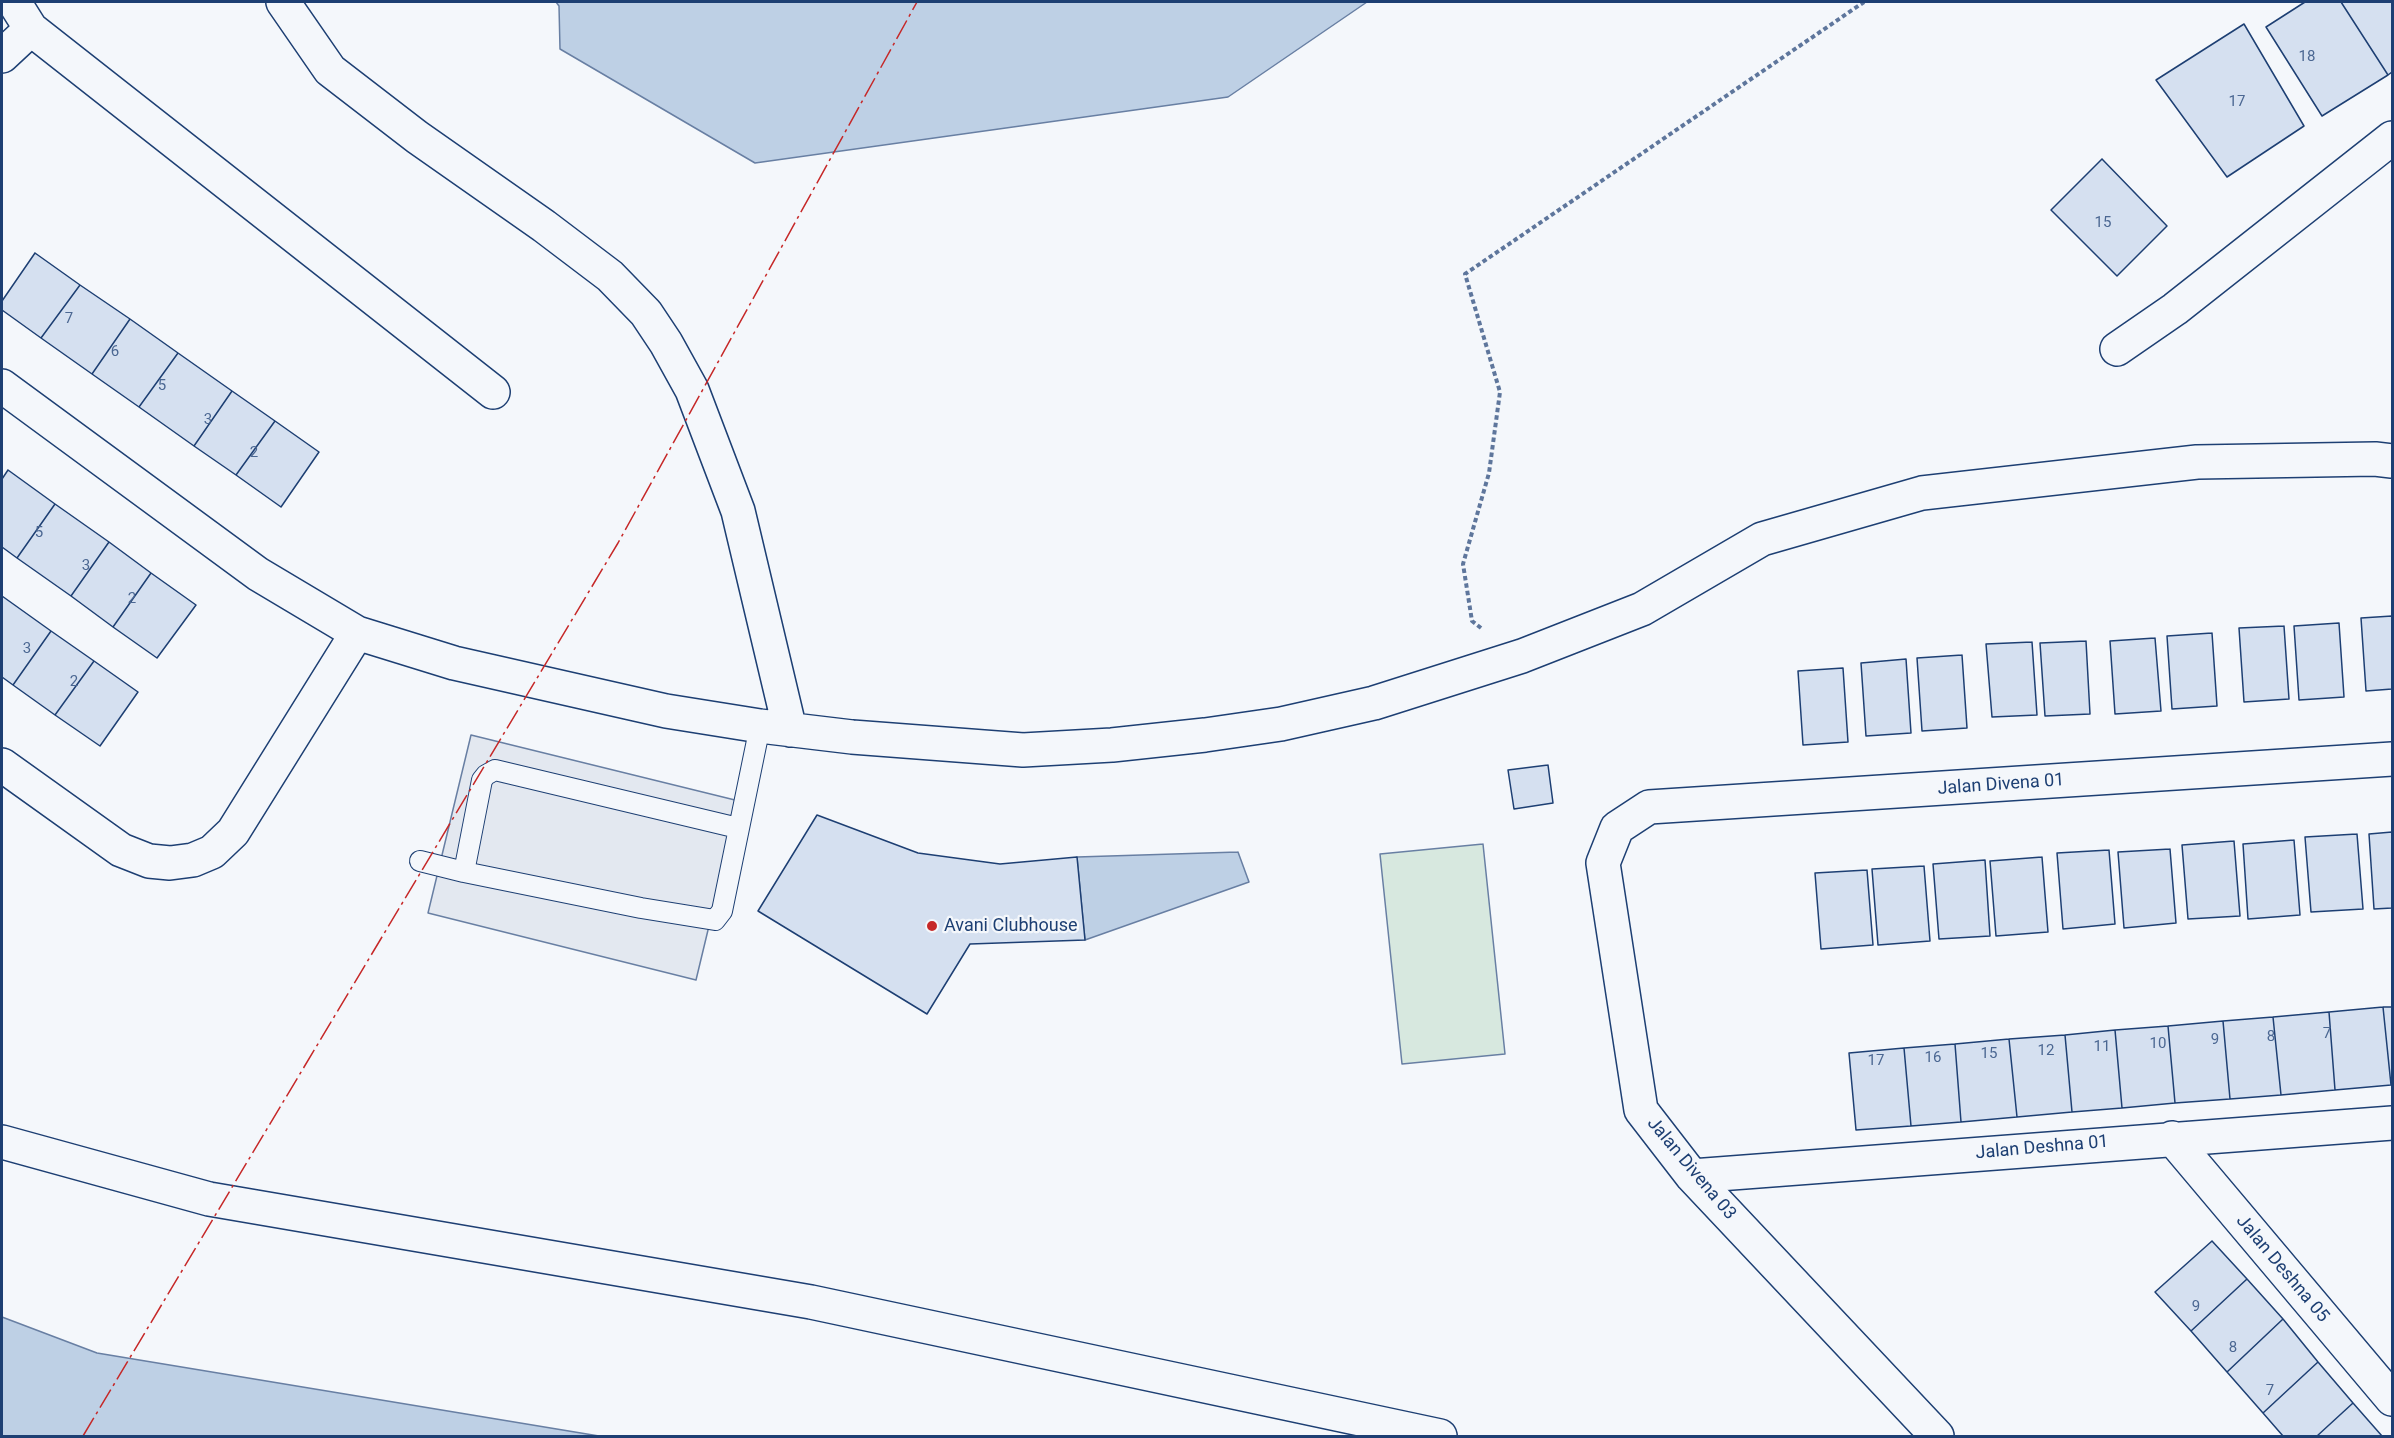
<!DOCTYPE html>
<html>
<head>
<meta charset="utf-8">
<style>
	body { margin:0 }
	#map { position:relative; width:2394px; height:1438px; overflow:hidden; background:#f4f7fb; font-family:Roboto,sans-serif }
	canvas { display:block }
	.frame { position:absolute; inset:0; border:3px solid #1d3f73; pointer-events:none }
</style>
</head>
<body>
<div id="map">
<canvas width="2394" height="1438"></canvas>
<div class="frame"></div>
</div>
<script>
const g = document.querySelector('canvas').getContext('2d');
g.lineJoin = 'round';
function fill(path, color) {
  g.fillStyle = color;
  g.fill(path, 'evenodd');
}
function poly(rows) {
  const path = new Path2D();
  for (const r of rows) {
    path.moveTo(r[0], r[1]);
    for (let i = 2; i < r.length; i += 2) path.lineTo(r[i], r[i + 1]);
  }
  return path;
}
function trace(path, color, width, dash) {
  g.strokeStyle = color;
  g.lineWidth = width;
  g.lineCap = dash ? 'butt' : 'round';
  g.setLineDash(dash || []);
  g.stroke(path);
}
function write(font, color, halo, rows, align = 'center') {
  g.font = font + ' Roboto,sans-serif';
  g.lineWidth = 4.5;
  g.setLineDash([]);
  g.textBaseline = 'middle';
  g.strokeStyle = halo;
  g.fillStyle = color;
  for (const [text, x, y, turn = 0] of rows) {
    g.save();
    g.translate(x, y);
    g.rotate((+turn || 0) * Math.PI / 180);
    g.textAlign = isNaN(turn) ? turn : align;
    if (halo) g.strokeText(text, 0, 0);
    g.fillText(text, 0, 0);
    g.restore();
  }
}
const green = poly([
	[1483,844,1505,1054,1402,1064,1380,854,1483,844]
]);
fill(green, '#d7e8df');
trace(green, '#687fa3', 1.5);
const parking = poly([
	[471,735,739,801,696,980,428,913,471,735]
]);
fill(parking, '#e3e8f0');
trace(parking, '#687fa3', 1.5);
const water = poly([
	[556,2,1367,2,1228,97,755,163,560,49,559,6,556,2],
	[1238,852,1249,882,1085,940,1077,857,1238,852],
	[2,1317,97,1353,599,1436,2,1436,2,1317]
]);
fill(water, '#bed0e5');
trace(water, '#687fa3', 1.5);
const building = poly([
	[2305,2,2341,2,2388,75,2322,116,2266,27,2305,2],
	[2341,2,2392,2,2392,72,2388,75,2341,2],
	[2244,24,2304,126,2227,177,2156,80,2244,24],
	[2102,159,2167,226,2117,276,2051,210,2102,159],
	[35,253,80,285,41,338,2,310,2,301,35,253],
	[80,285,130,319,92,374,41,338,80,285],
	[130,319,178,353,139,407,92,374,130,319],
	[178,353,232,391,194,446,139,407,178,353],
	[232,391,275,421,236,475,194,446,232,391],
	[275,421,319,452,281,507,236,475,275,421],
	[8,470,55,504,17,558,2,547,2,479,8,470],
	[55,504,109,542,71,596,17,558,55,504],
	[109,542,151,573,113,627,71,596,109,542],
	[151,573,196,605,157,658,113,627,151,573],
	[2,596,51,631,13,685,2,677,2,596],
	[2392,616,2392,689,2366,691,2361,618,2392,616],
	[2339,623,2344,697,2299,700,2294,626,2339,623],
	[2284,626,2289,699,2244,702,2239,628,2284,626],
	[51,631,94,661,55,715,13,685,51,631],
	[2212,633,2217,706,2172,709,2167,636,2212,633],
	[2155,638,2161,711,2115,714,2110,641,2155,638],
	[2086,641,2090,714,2045,716,2040,643,2086,641],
	[2032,642,2037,715,1992,717,1986,644,2032,642],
	[1962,655,1967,728,1922,731,1917,658,1962,655],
	[1906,659,1911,733,1866,736,1861,663,1906,659],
	[94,661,138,692,100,746,55,715,94,661],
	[1843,668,1848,742,1803,745,1798,671,1843,668],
	[1548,765,1553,803,1514,809,1508,770,1548,765],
	[817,815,918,853,1000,864,1077,857,1085,940,970,944,927,1014,758,911,817,815],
	[2392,832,2392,908,2374,909,2369,834,2392,832],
	[2357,834,2363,909,2311,912,2305,837,2357,834],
	[2294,840,2300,915,2248,919,2243,844,2294,840],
	[2234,841,2240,916,2188,919,2182,845,2234,841],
	[2170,849,2176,923,2124,928,2118,852,2170,849],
	[2109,850,2115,924,2063,929,2057,853,2109,850],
	[2042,857,2048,932,1996,936,1990,861,2042,857],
	[1985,860,1990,936,1939,939,1933,864,1985,860],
	[1924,866,1930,941,1878,945,1872,869,1924,866],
	[1867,870,1873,945,1821,949,1815,873,1867,870],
	[2383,1007,2391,1085,2335,1090,2329,1012,2383,1007],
	[2383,1007,2392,1007,2392,1085,2391,1085,2383,1007],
	[2329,1012,2335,1090,2281,1095,2273,1017,2329,1012],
	[2273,1017,2281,1095,2230,1099,2223,1021,2273,1017],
	[2223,1021,2230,1099,2175,1103,2168,1026,2223,1021],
	[2168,1026,2175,1103,2122,1108,2115,1030,2168,1026],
	[2115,1030,2122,1108,2072,1112,2065,1035,2115,1030],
	[2065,1035,2072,1112,2017,1117,2009,1039,2065,1035],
	[2009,1039,2017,1117,1961,1122,1955,1044,2009,1039],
	[1955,1044,1961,1122,1911,1126,1904,1048,1955,1044],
	[1904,1048,1911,1126,1856,1130,1849,1053,1904,1048],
	[2212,1241,2247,1279,2191,1331,2155,1292,2212,1241],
	[2247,1279,2283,1319,2227,1372,2191,1331,2247,1279],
	[2283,1319,2318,1362,2263,1413,2227,1372,2283,1319],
	[2318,1362,2353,1403,2317,1436,2283,1436,2263,1413,2318,1362],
	[2353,1403,2382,1436,2317,1436,2353,1403]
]);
fill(building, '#d5e0f0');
trace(building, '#1d3f73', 1.5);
const service = poly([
	[420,861,464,872,641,908,715,920,722,911,760,726],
	[464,872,482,780,486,775,495,770,738,828]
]);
const minor = poly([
	[14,2,31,29,493,392],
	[283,2,330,70,417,137,544,226,610,276,646,313,666,343,692,390,738,511,790,730],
	[2,56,31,29],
	[2117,349,2175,309,2392,138],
	[2,386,258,574,357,633,454,663,666,711,760,726,852,737,1023,750,1112,745,1205,735,1281,724,1374,703,1522,656,1642,609,1762,539,1922,493,2197,462,2375,459,2392,461],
	[2,765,121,850,149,861,170,863,193,860,212,852,233,832,357,633],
	[2172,1138,2392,1399],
	[2,1142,209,1199,811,1302,1440,1436],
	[1692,1176,2392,1123],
	[1937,1436,1692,1176,1641,1110,1603,863,1617,828,1649,807,2392,759]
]);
trace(service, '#1d3f73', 22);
trace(minor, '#1d3f73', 36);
trace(poly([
	[1481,628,1472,621,1463,564,1489,473,1500,392,1465,274,1864,2]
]), '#5e769c', 4, [4.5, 3]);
trace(service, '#f4f7fb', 20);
trace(minor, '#f4f7fb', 33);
trace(poly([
	[83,1436,618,543,917,2]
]), '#c62828', 1.5, [21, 4.5, 3, 4.5]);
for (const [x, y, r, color] of [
	[932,926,6,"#c62828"]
]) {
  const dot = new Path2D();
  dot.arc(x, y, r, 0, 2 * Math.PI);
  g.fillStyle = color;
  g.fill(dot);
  trace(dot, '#f4f7fb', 2);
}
write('15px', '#4b6792', null, [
	["18",2307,57],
	["17",2237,102],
	["15",2103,223],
	["7",69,319],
	["6",115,352],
	["5",162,386],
	["3",208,420],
	["2",254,453],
	["5",39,533],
	["3",86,566],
	["2",132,599],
	["3",27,649],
	["2",74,682],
	["7",2327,1034],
	["8",2271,1037],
	["9",2215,1040],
	["10",2158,1044],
	["11",2102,1047],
	["12",2046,1051],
	["15",1989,1054],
	["16",1933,1058],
	["17",1876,1061],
	["9",2196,1307],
	["8",2233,1348],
	["7",2270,1391]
]);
write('18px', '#1d3f73', '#f4f7fb', [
	["Jalan Divena 01",2001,785,-4],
	["Jalan Deshna 01",2042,1148,-5],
	["Jalan Divena 03",1691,1169,50],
	["Jalan Deshna 05",2282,1269,50]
]);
write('18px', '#1d3f73', '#f4f7fb', [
	["Avani Clubhouse",944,926]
], 'left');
</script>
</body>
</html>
